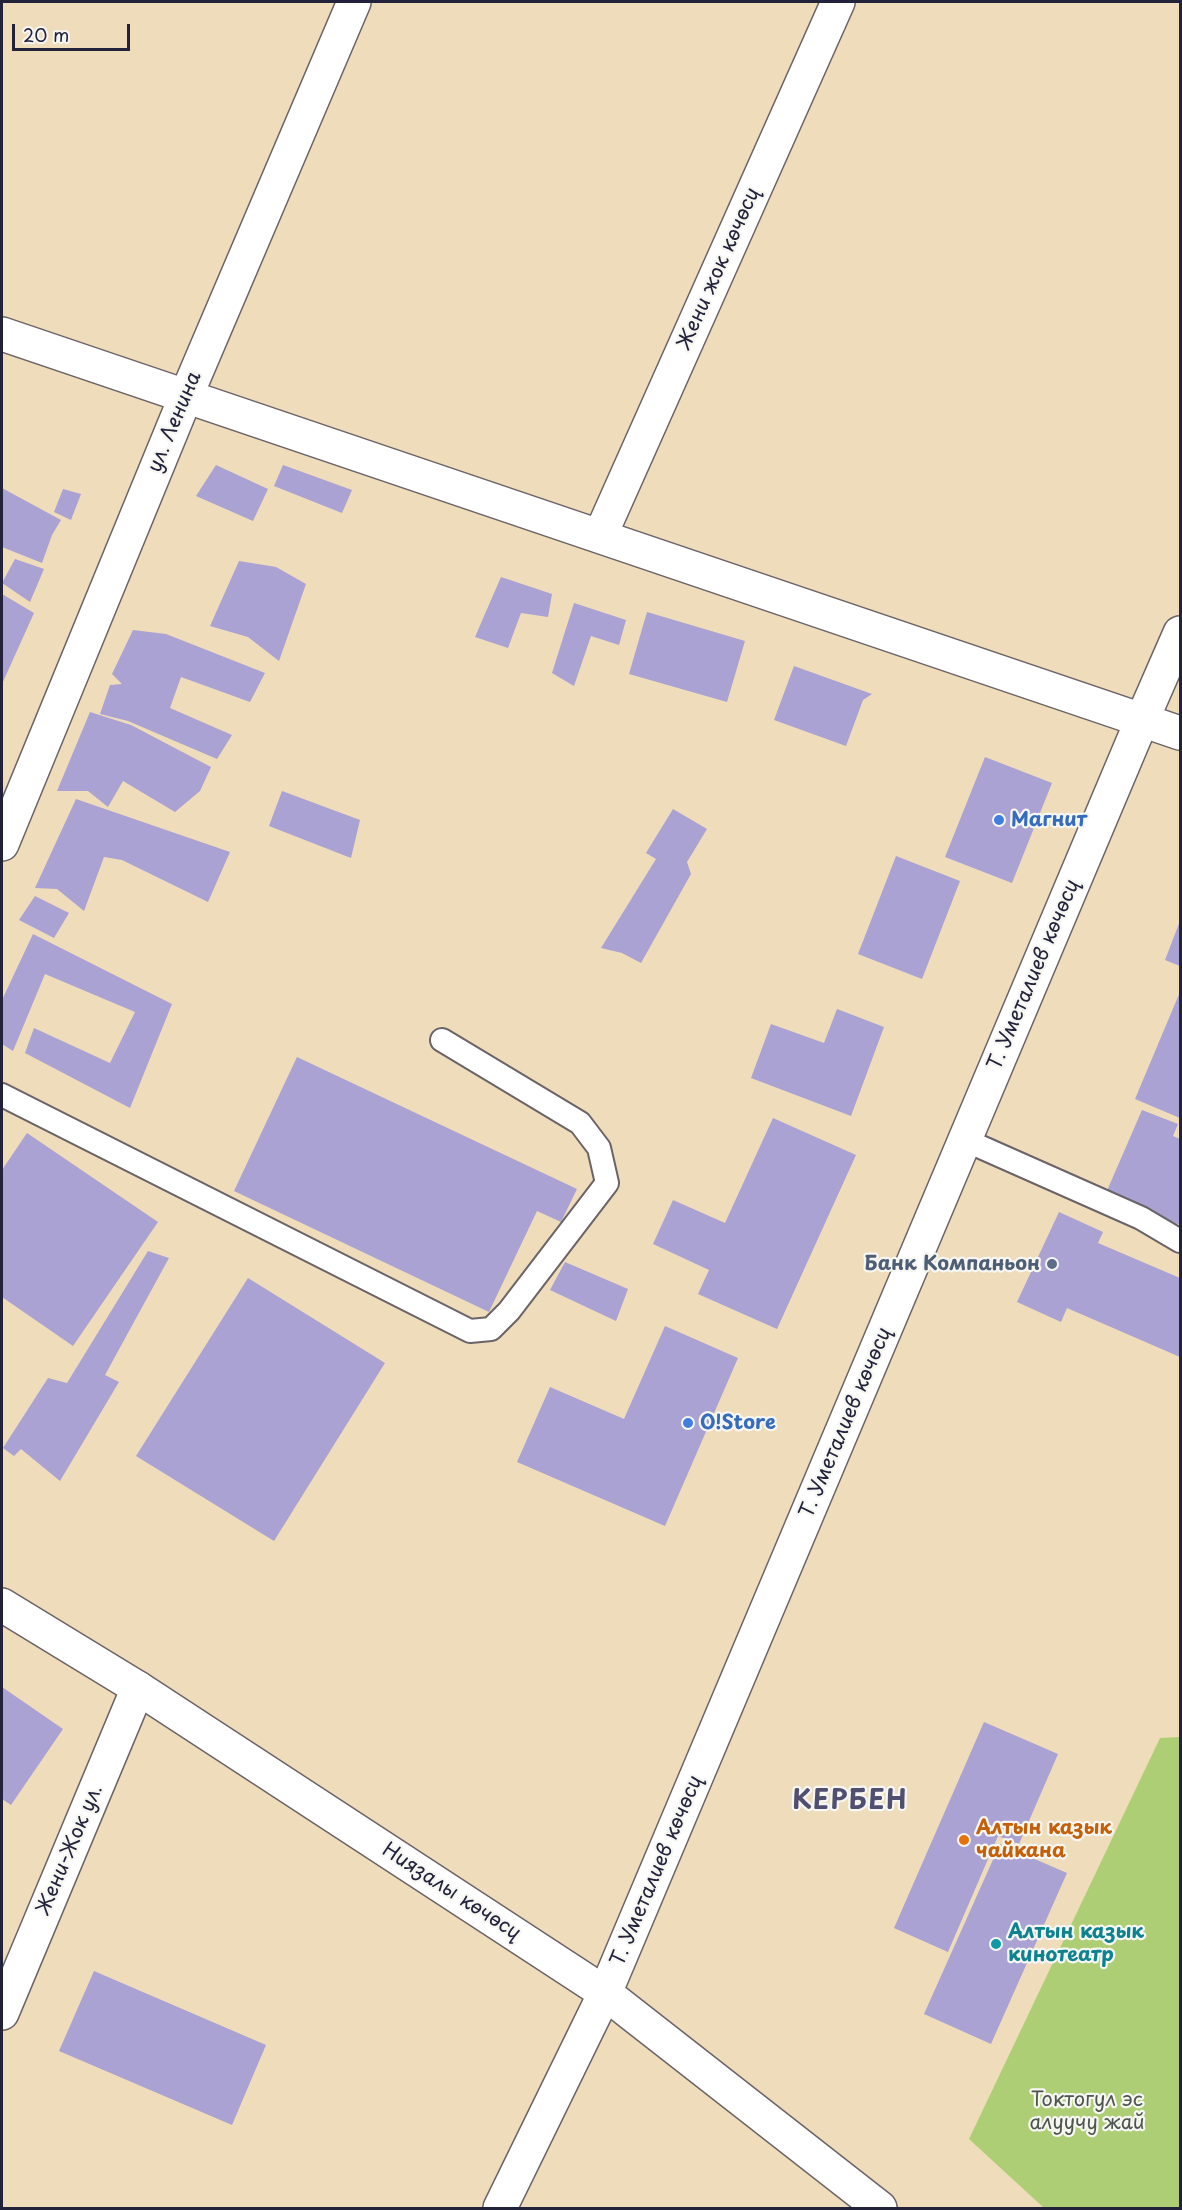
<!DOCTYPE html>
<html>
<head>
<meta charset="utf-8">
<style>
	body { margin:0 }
	#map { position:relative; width:1182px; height:2210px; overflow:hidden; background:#efdcbb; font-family:"Playpen Sans",sans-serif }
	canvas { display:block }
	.frame { position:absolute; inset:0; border:3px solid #22223b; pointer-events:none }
	.scale { position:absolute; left:12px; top:24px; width:118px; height:27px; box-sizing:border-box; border:3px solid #22223b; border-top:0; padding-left:8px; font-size:18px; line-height:21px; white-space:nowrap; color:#22223b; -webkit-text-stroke:4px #f6f6f2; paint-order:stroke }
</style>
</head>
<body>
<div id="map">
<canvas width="1182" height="2210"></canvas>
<div class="frame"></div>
<div class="scale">20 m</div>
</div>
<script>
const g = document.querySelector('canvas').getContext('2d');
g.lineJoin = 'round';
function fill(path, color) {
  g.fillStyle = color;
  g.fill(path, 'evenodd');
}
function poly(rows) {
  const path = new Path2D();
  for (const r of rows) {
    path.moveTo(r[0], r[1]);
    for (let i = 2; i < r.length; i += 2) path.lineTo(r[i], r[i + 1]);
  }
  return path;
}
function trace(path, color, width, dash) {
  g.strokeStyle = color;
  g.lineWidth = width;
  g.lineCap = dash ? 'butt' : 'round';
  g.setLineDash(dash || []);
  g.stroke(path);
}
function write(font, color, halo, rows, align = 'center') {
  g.font = font + ' "Playpen Sans",sans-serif';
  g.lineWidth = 4.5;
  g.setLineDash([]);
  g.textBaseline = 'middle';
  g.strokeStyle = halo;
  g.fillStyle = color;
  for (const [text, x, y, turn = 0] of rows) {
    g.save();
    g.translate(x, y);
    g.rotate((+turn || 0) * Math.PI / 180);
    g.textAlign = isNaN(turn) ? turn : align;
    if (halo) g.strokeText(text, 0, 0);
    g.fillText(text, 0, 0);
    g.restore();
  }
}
fill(poly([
	[1180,1737,1180,2208,1044,2208,969,2139,1160,1738]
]), '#aece76');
fill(poly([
	[216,465,268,489,253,521,196,496],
	[283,465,352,490,342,513,274,486],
	[2,488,61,520,52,535,42,563,2,547],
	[63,489,81,494,71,520,54,512],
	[15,559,44,569,30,602,2,583],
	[239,561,276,567,306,584,279,661,248,637,210,626],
	[501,577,552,594,548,617,521,613,508,648,475,637],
	[2,594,34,613,2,684],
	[574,603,626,620,619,645,591,636,574,686,552,673],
	[647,612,745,641,727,702,629,674],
	[133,630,166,634,265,673,250,702,181,677,170,708,232,735,217,759,128,721,100,714,110,685,122,684,112,674],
	[794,666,872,694,863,700,846,746,774,720],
	[90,712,131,725,211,767,200,791,175,812,123,781,108,807,88,791,57,791],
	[985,757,1052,783,1012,883,945,857],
	[282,791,360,820,351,858,269,826],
	[76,799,230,852,208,902,122,860,104,857,84,911,57,889,35,888],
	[673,809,707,829,687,862,691,874,641,963,622,953,601,948,656,859,646,853],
	[896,856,960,881,922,979,858,954],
	[35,896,69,913,54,938,19,920],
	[1180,921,1180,966,1165,960],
	[33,934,172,1004,130,1108,25,1053,34,1028,110,1063,135,1012,45,974,13,1051,2,1044,2,1000],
	[1180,992,1180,1118,1135,1099],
	[837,1009,884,1027,851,1116,751,1078,771,1024,824,1043],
	[297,1057,577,1189,561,1222,537,1211,489,1312,234,1191],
	[1142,1110,1178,1124,1173,1136,1180,1139,1180,1225,1106,1193],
	[773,1118,856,1155,777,1329,698,1294,709,1270,653,1244,673,1200,725,1223],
	[27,1133,158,1222,73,1346,2,1297,2,1170],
	[1059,1212,1103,1232,1098,1243,1180,1278,1180,1357,1067,1308,1061,1322,1017,1302],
	[148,1251,169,1258,105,1375,119,1382,60,1481,21,1449,14,1456,3,1448,48,1378,67,1383],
	[565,1262,628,1289,616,1321,550,1290],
	[248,1278,385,1363,274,1541,136,1456],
	[665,1326,738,1358,665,1526,517,1462,550,1387,624,1419],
	[2,1687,63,1729,11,1805,2,1799],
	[984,1722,1058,1754,1019,1844,998,1836,948,1952,894,1928],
	[1000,1844,1067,1873,991,2044,924,2014],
	[94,1971,266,2045,232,2125,59,2051]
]), '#a9a2d2');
const service = poly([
	[2,1095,470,1331,491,1329,509,1311,607,1183,599,1148,580,1123,442,1040],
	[965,1140,1141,1218,1180,1241]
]);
const minor = poly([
	[2,334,1180,733],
	[600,536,838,2],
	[2,844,186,396,354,2],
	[2,2013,138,1688],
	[500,2208,605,1993]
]);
const tertiary = poly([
	[2,1605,138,1688,605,1993]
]);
const primary = poly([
	[880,2208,605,1993,1142,720,1180,633]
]);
trace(service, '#6a6368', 26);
trace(minor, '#6a6368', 36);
trace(tertiary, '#6a6368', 36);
trace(primary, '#6a6368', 36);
trace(service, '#fff', 22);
trace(minor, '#fff', 33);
trace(tertiary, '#fff', 33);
trace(primary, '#fff', 33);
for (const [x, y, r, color] of [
	[999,820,6,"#3f7fe0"],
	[1052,1264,6,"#5c6f8a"],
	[688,1423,6,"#3f7fe0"],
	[964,1840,6,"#e8710a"],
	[996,1944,6,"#0f9aa8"]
]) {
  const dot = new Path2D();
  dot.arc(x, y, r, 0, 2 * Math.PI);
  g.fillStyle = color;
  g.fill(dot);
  trace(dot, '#f6f6f2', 2);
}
write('20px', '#22223b', '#f6f6f2', [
	["Жени жок көчөсү",719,269,-66],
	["ул. Ленина",175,422,-67],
	["Т. Уметалиев көчөсү",1034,975,-67],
	["Т. Уметалиев көчөсү",846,1423,-67],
	["Жени-Жок ул.",70,1850,-67],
	["Т. Уметалиев көчөсү",657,1871,-67],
	["Ниязалы көчөсү",451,1892,33]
]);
write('bold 20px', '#366cbe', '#f6f6f2', [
	["Магнит",1011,820],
	["O!Store",700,1423]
], 'left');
write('bold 20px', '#4e5e75', '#f6f6f2', [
	["Банк Компаньон",1040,1264]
], 'right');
write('bold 20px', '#c56008', '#f6f6f2', [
	["Алтын казык",976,1828],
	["чайкана",976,1851]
], 'left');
write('bold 20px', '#0d838f', '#f6f6f2', [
	["Алтын казык",1008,1932],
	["кинотеатр",1008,1955]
], 'left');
write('20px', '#4c564d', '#f6f6f2', [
	["Токтогул эс",1087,2100],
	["алуучу жай",1087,2123]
]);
g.letterSpacing = '1.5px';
write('bold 26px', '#514f70', '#f6f6f2', [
	["КЕРБЕН",850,1802]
]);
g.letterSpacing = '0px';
</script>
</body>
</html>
